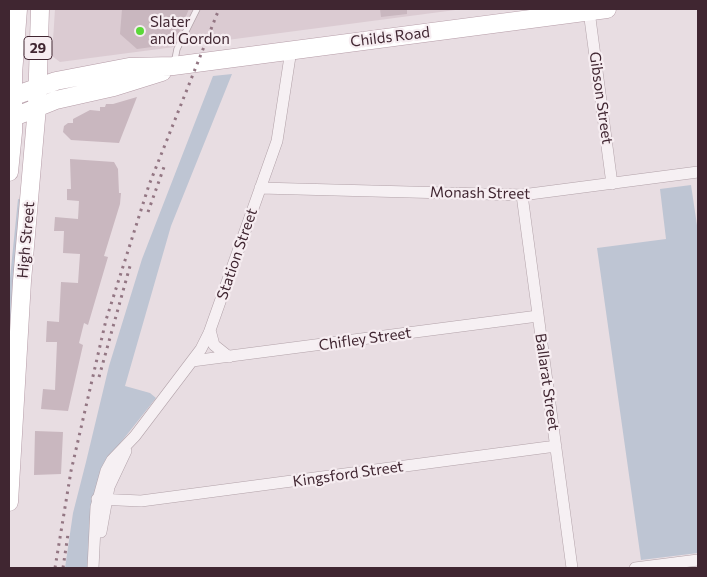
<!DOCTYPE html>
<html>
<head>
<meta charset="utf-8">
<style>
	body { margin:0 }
	#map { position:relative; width:707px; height:577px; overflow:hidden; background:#e8dde2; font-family:Commissioner,sans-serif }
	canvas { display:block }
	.frame { position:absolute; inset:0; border:10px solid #402631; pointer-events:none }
</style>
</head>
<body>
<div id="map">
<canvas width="707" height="577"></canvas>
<div class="frame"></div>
</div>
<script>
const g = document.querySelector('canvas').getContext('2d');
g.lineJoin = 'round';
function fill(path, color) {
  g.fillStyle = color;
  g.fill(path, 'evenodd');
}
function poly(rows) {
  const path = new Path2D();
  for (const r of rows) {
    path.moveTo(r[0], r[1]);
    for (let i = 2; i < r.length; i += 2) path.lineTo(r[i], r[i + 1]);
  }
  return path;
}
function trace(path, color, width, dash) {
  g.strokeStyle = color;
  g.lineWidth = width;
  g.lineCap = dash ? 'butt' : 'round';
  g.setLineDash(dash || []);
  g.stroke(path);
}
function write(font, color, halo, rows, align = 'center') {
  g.font = font + ' Commissioner,sans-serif';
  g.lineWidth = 4.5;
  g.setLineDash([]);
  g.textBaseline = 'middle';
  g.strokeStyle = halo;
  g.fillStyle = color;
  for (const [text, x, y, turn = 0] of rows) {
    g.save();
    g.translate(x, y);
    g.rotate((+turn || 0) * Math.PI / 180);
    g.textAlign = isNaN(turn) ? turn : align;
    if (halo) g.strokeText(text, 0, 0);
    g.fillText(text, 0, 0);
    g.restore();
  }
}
fill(poly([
	[55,9,463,9,60,62,52,56]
]), '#dbcbd2');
fill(poly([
	[232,74,171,226,125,386,150,393,156,398,114,451,88,568,65,568,73,513,86,462,109,366,142,259,213,76],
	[691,185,698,232,698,553,641,560,597,248,666,239,660,189],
	[18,199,22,200,9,416,9,288]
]), '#bec5d3');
fill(poly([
	[122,9,189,9,174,44,137,49,120,34],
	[380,9,407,9,407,14,381,17],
	[137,97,119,143,71,140,63,132,64,126,68,123,73,123,73,119,90,110,100,111,100,107,105,107,106,104,113,104],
	[70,159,114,162,118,169,119,193,121,193,120,204,104,256,108,257,88,325,84,323,79,343,83,345,68,411,41,409,43,389,55,390,57,342,46,342,47,321,59,322,61,282,78,283,80,254,63,253,64,231,54,231,55,217,78,219,79,201,67,200,67,189,71,189],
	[35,431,63,432,61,474,34,475]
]), '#c9b7bf');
const service = poly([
	[174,64,177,49,197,9]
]);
const minor = poly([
	[589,11,612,184],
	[260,188,522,195,698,172],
	[522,195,572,568],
	[210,330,214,345,229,357],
	[192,361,538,316],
	[97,499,141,501,556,446],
	[101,532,109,487,126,451],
	[93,568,96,507,106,471,112,460,135,436,201,349,209,333,277,141,291,50],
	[635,568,698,560]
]);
const primary = poly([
	[14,96,56,81,129,67,173,66,607,9],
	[14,117,56,100,114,87,162,72],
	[9,172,13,132,13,74,18,9],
	[9,502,22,281,37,107,40,9]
]);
trace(service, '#b2a2a9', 7);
trace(minor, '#b2a2a9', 12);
trace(primary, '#b59ca7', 19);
trace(service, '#f6f0f3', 5.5);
trace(minor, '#f6f0f3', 11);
trace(primary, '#fff', 18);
trace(poly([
	[148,212,164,167],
	[99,377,130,266],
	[55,568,71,471,106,320,149,185,219,9],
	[63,568,68,534]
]), '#937683', 3, [2.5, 5]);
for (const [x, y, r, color] of [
	[140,31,5,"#5ad838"]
]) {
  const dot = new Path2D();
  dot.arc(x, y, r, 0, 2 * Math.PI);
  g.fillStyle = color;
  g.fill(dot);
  trace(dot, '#f6edf1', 2);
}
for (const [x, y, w] of [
	[38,48,28]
]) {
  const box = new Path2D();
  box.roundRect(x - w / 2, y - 11.5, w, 23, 4);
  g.fillStyle = '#f6edf1';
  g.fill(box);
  trace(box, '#402631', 1);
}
write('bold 14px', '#402631', null, [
	["29",38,48]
]);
write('15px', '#402631', '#f6edf1', [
	["Slater",150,22],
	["and Gordon",150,39]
], 'left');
write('15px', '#402631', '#f6edf1', [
	["Childs Road",390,37,-7],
	["Gibson Street",601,98,82],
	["Monash Street",480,193,1],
	["High Street",26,240,-85],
	["Station Street",237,254,-71],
	["Chifley Street",365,339,-8],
	["Ballarat Street",547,382,82],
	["Kingsford Street",348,474,-8]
]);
</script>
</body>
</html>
